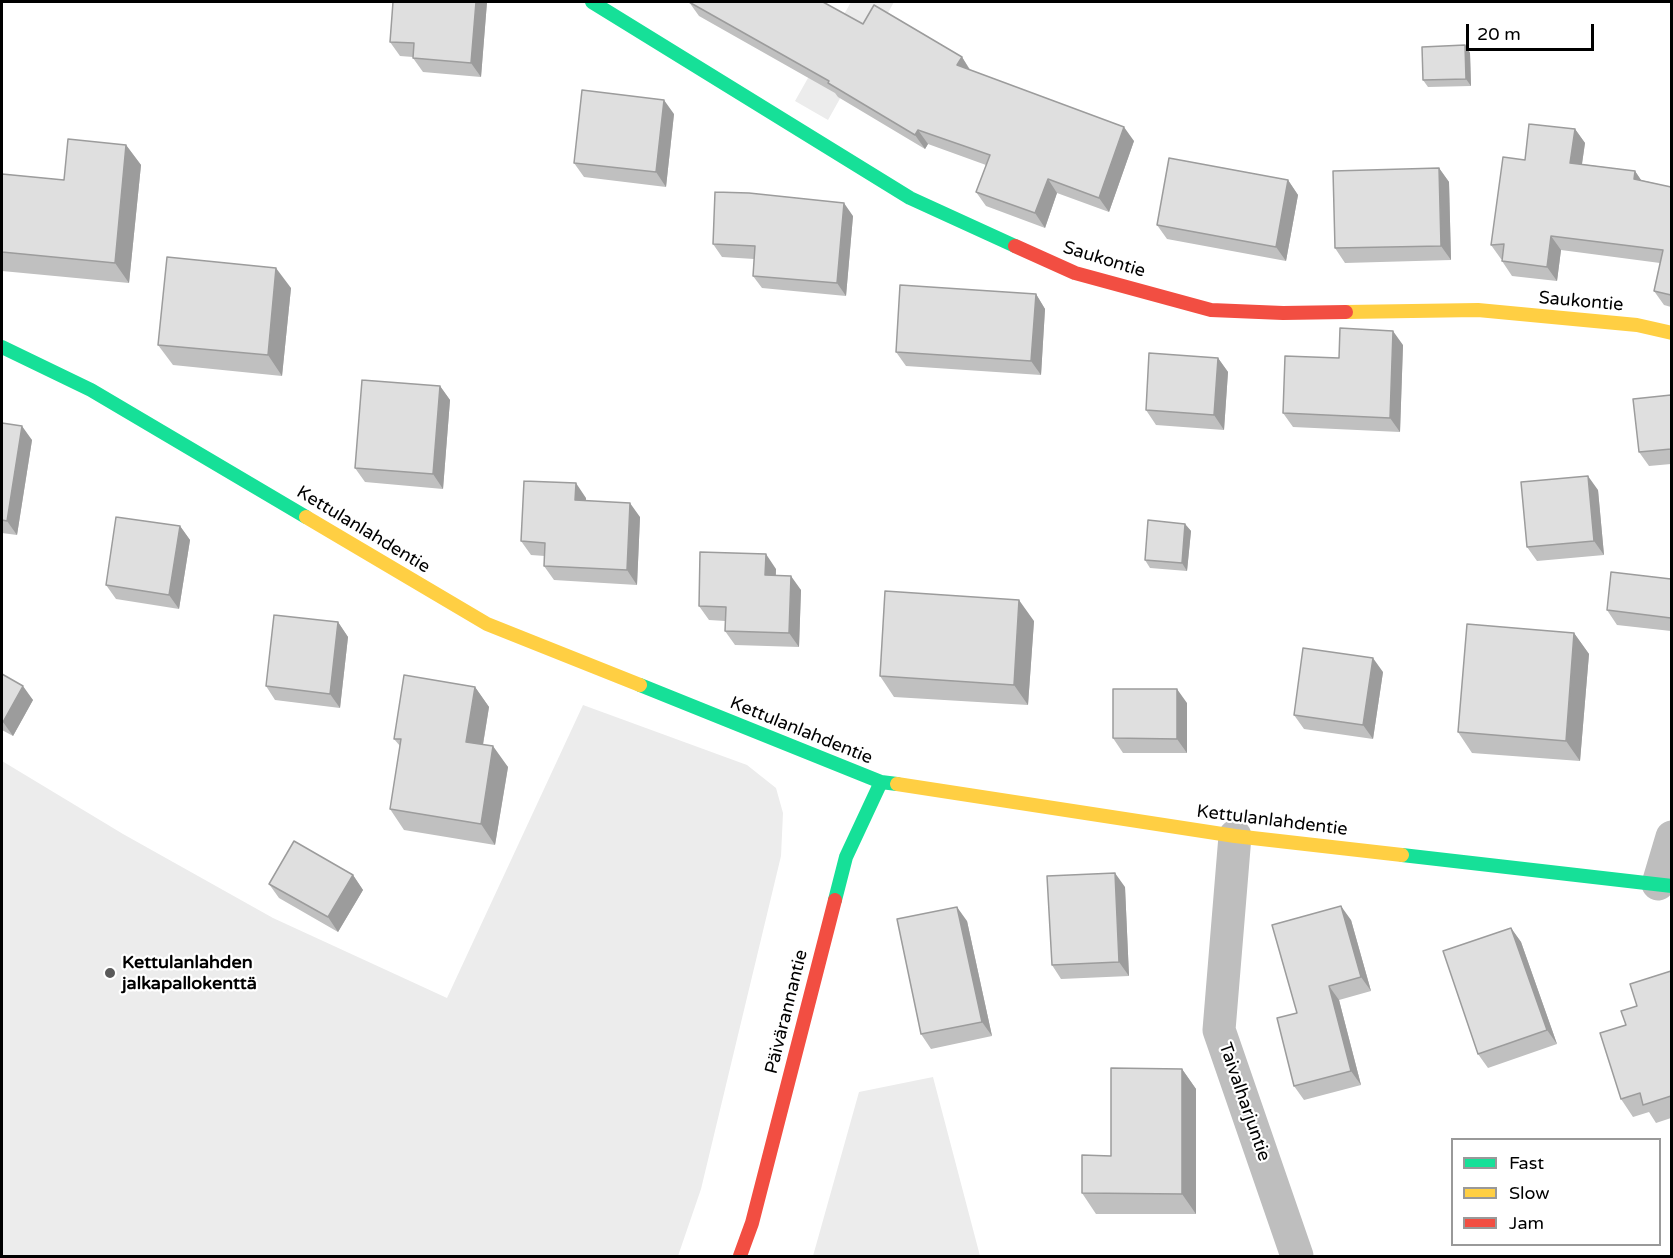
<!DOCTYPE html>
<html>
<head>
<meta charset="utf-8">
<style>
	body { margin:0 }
	#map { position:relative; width:1673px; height:1258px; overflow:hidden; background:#fff; font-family:"Varela Round",sans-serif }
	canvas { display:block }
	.frame { position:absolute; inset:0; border:3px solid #000; pointer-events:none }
	.legend { position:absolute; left:1451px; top:1138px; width:210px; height:108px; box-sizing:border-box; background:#fff; border:2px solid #999; margin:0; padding:8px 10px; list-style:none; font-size:18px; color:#000 }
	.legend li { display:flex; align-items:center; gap:12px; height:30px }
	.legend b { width:30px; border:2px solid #999 }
	.scale { position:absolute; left:1466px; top:24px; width:128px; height:27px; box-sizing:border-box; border:3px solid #000; border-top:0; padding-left:8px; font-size:18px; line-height:21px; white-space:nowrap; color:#000; -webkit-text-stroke:4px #fff; paint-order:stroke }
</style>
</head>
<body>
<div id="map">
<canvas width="1673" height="1258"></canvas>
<div class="frame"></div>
<ul class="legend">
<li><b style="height:8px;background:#16e098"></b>Fast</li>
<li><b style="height:8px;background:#ffcf43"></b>Slow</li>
<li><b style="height:8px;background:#f24e42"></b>Jam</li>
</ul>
<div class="scale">20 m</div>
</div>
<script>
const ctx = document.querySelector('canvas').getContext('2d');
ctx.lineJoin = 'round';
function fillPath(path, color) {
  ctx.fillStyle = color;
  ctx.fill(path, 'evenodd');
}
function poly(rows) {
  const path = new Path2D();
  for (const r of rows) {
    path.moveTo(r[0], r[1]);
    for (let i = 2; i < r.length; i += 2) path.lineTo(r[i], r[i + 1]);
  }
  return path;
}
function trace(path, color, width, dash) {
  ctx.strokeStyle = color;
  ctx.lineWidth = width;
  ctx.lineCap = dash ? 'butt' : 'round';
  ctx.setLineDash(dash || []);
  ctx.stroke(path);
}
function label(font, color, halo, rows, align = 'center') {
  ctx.font = font + ' "Varela Round",sans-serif';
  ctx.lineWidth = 4.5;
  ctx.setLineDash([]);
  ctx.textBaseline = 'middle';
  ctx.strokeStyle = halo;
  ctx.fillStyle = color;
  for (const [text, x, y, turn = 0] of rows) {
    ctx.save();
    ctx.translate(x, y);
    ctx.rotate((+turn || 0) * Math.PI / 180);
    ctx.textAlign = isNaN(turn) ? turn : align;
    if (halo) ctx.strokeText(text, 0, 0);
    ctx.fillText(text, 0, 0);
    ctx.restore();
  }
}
const green = poly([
	[851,2,894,2,828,120,795,101],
	[583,705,747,765,776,788,783,813,781,856,701,1189,678,1256,2,1256,2,761,123,834,273,918,447,998],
	[933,1077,980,1256,813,1256,859,1092]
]);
const street = poly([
	[1235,836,1219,1030,1297,1256],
	[1658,884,1672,837]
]);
const fast = poly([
	[592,2,910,198,1015,246],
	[2,347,91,390,306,517],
	[640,685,881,782,897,784],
	[1402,855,1672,886],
	[835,900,846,857,881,782]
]);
const slow = poly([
	[1346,312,1478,310,1637,325,1672,333],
	[306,517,487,624,640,685],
	[897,784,1235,836,1402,855]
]);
const jam = poly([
	[1015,246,1075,273,1211,310,1283,313,1346,312],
	[740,1256,752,1223,835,900]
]);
const wall = poly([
	[393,2,487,2,481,77,423,72,413,58,413,57,400,56,390,42],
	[689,2,863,24,962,57,971,71,1134,141,1109,212,1057,193,1045,228,986,206,976,192,986,165,928,144,925,149,838,97,835,93,699,16],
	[1465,45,1470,53,1471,86,1428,87,1423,80],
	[674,114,666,187,584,177,574,163],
	[1575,129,1585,143,1582,164,1635,171,1641,180,1671,187,1671,307,1664,305,1654,291,1660,263,1561,250,1557,281,1512,276,1502,261,1502,259,1501,259,1491,245,1525,160],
	[126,145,141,165,129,283,2,271,2,174,64,180],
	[1439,168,1449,182,1451,260,1345,263,1335,248],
	[1288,180,1298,195,1286,261,1167,239,1157,225],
	[853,216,846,296,762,288,753,276,754,259,722,257,713,244],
	[291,288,282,376,173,365,158,345],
	[1036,294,1045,309,1041,375,906,366,896,352],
	[1403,345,1400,432,1293,427,1283,413,1339,358],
	[1218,358,1228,372,1224,430,1156,425,1146,410],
	[440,386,450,400,443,489,365,482,355,468],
	[1671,395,1671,464,1649,466,1639,452],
	[2,423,32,440,17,535,2,533],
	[1598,490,1604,555,1537,561,1527,547],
	[586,498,586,501,640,517,637,585,554,580,544,566,545,556,531,555,521,541],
	[1185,524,1191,531,1187,571,1150,568,1145,560],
	[180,526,190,540,179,609,116,599,106,585],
	[776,569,776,575,801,590,799,647,735,645,725,631,725,621,709,620,699,606],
	[1671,579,1671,631,1617,625,1607,610],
	[1034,621,1028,705,894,697,880,676],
	[338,622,348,637,340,708,275,700,266,686],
	[1574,633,1589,654,1580,761,1472,753,1458,732],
	[1383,672,1373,739,1304,729,1294,715],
	[2,674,33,700,13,736,2,730],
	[475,687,489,707,483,745,508,767,495,845,404,830,390,809,400,746,394,739],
	[1187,703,1187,753,1123,753,1113,738],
	[353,875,363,890,338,932,279,898,269,884],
	[1125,887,1129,976,1061,979,1052,965],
	[1351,920,1371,991,1339,1000,1361,1085,1304,1100,1294,1086,1297,1013],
	[967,921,992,1036,931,1049,921,1034],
	[1511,928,1521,942,1557,1044,1488,1068,1478,1054],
	[1671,971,1671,1118,1656,1123,1649,1112,1633,1117,1621,1099,1637,1006],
	[1182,1069,1196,1089,1196,1214,1096,1214,1082,1193,1111,1156]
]);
const shadedWall = poly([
	[476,2,487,2,481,77,471,63],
	[1465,45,1470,53,1471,86,1466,79],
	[962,57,971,72,957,65],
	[664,100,674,114,666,187,656,172],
	[1124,127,1134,141,1109,212,1099,198],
	[1575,129,1585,143,1580,177,1570,163],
	[918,130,928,144,925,149,915,135],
	[126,145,141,165,129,283,115,263],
	[1439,168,1449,182,1451,260,1441,246],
	[1635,171,1645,186,1634,179],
	[1048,179,1057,193,1045,228,1035,213],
	[1288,180,1298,195,1286,261,1276,247],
	[844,203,853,216,846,296,837,283],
	[1551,236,1561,250,1557,281,1547,267],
	[276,268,291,288,282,376,268,355],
	[1036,294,1045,309,1041,375,1031,361],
	[1393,331,1403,345,1400,432,1390,418],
	[1218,358,1228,372,1224,430,1214,415],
	[440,386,450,400,443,489,433,474],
	[22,426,32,440,17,535,7,521],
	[1588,476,1598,490,1604,555,1594,541],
	[576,483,586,498,585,514,575,500],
	[630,503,640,517,637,585,627,570],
	[1185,524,1191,531,1187,571,1182,563],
	[180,526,190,540,179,609,169,595],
	[766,554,776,569,775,590,765,575],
	[791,576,801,590,799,647,789,633],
	[1019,600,1034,621,1028,705,1014,685],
	[338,622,348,637,340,708,330,694],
	[1574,633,1589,654,1580,761,1566,741],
	[1373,658,1383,672,1373,739,1363,725],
	[23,686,33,700,13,736,3,722],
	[475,687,489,707,480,762,466,742],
	[1177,689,1187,703,1187,753,1177,739],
	[493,746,508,767,495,845,481,824],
	[1115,873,1125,887,1129,976,1119,962],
	[353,875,363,890,338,932,328,917],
	[1341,906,1351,920,1371,991,1361,977],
	[957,907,967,921,992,1036,982,1022],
	[1511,928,1521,942,1557,1044,1547,1030],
	[1329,986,1339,1000,1361,1085,1351,1071],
	[1182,1069,1196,1089,1196,1214,1182,1194]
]);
const building = poly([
	[393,2,476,2,471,63,413,58,414,43,390,42,393,2],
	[689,2,823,2,863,24,874,5,962,57,957,65,1124,127,1099,198,1048,179,1035,213,976,192,990,155,918,130,915,135,828,83,829,81,689,2],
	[1465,45,1466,79,1423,80,1422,47,1465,45],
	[582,90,664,100,656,172,574,163,582,90],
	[1529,124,1575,129,1570,163,1635,171,1634,179,1671,187,1671,295,1654,291,1663,250,1551,236,1547,267,1502,261,1504,244,1491,245,1503,157,1525,160,1529,124],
	[68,139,126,145,115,263,2,252,2,174,64,180,68,139],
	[1169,158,1288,180,1276,247,1157,225,1169,158],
	[1439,168,1441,246,1335,248,1333,171,1439,168],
	[715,192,749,193,844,203,837,283,753,276,755,246,713,244,715,192],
	[167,257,276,268,268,355,158,345,167,257],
	[900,285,1036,294,1031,361,896,352,900,285],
	[1340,328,1393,331,1390,418,1283,413,1285,356,1339,358,1340,328],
	[1149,353,1218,358,1214,415,1146,410,1149,353],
	[362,380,440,386,433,474,355,468,362,380],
	[1671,395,1671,449,1639,452,1633,399,1671,395],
	[2,423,22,426,7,521,2,520,2,423],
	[1588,476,1594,541,1527,547,1521,482,1588,476],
	[524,481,576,483,575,500,630,503,627,570,544,566,545,543,521,541,524,481],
	[116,517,180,526,169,595,106,585,116,517],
	[1148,520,1185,524,1182,563,1145,560,1148,520],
	[700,552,766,554,765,575,791,576,789,633,725,631,726,607,699,606,700,552],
	[1611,572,1671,579,1671,618,1607,610,1611,572],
	[885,591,1019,600,1014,685,880,676,885,591],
	[274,615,338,622,330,694,266,686,274,615],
	[1467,624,1574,633,1566,741,1458,732,1467,624],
	[1303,648,1373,658,1363,725,1294,715,1303,648],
	[2,674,23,686,3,722,2,721,2,674],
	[404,675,475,687,466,742,493,746,481,824,390,809,401,739,394,739,404,675],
	[1113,689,1177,689,1177,739,1113,738,1113,689],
	[294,841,353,875,328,917,269,884,294,841],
	[1115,873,1119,962,1052,965,1047,876,1115,873],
	[1341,906,1361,977,1329,986,1351,1071,1294,1086,1277,1018,1297,1013,1272,925,1341,906],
	[957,907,982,1022,921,1034,897,919,957,907],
	[1511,928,1547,1030,1478,1054,1443,951,1511,928],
	[1671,971,1671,1096,1643,1105,1640,1093,1621,1099,1600,1033,1626,1025,1621,1011,1637,1006,1630,984,1671,971],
	[1111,1068,1182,1069,1182,1194,1082,1193,1082,1155,1111,1156,1111,1068]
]);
const markers = [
	[110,973,6,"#595959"]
];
const streetNames = [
	["Saukontie",1104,260,17],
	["Saukontie",1581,302,5],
	["Kettulanlahdentie",363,530,31],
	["Kettulanlahdentie",801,731,22],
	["Kettulanlahdentie",1272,821,7],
	["Päivärannantie",787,1012,-76],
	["Taivalharjuntie",1244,1102,71]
];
const poiNames = [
	["Kettulanlahden",122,963],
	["jalkapallokenttä",122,984]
];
fillPath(green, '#ececec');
trace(street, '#bebebe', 33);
trace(fast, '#16e098', 14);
trace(slow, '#ffcf43', 14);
trace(jam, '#f24e42', 14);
fillPath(wall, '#c0c0c0');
fillPath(shadedWall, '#9c9c9c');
fillPath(building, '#dfdfdf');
trace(building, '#9c9c9c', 1.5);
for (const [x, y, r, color] of markers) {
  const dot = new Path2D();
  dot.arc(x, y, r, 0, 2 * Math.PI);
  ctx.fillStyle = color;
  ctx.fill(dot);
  trace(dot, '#fff', 2);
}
label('18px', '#000', '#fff', streetNames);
label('bold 18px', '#000', '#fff', poiNames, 'left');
</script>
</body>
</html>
